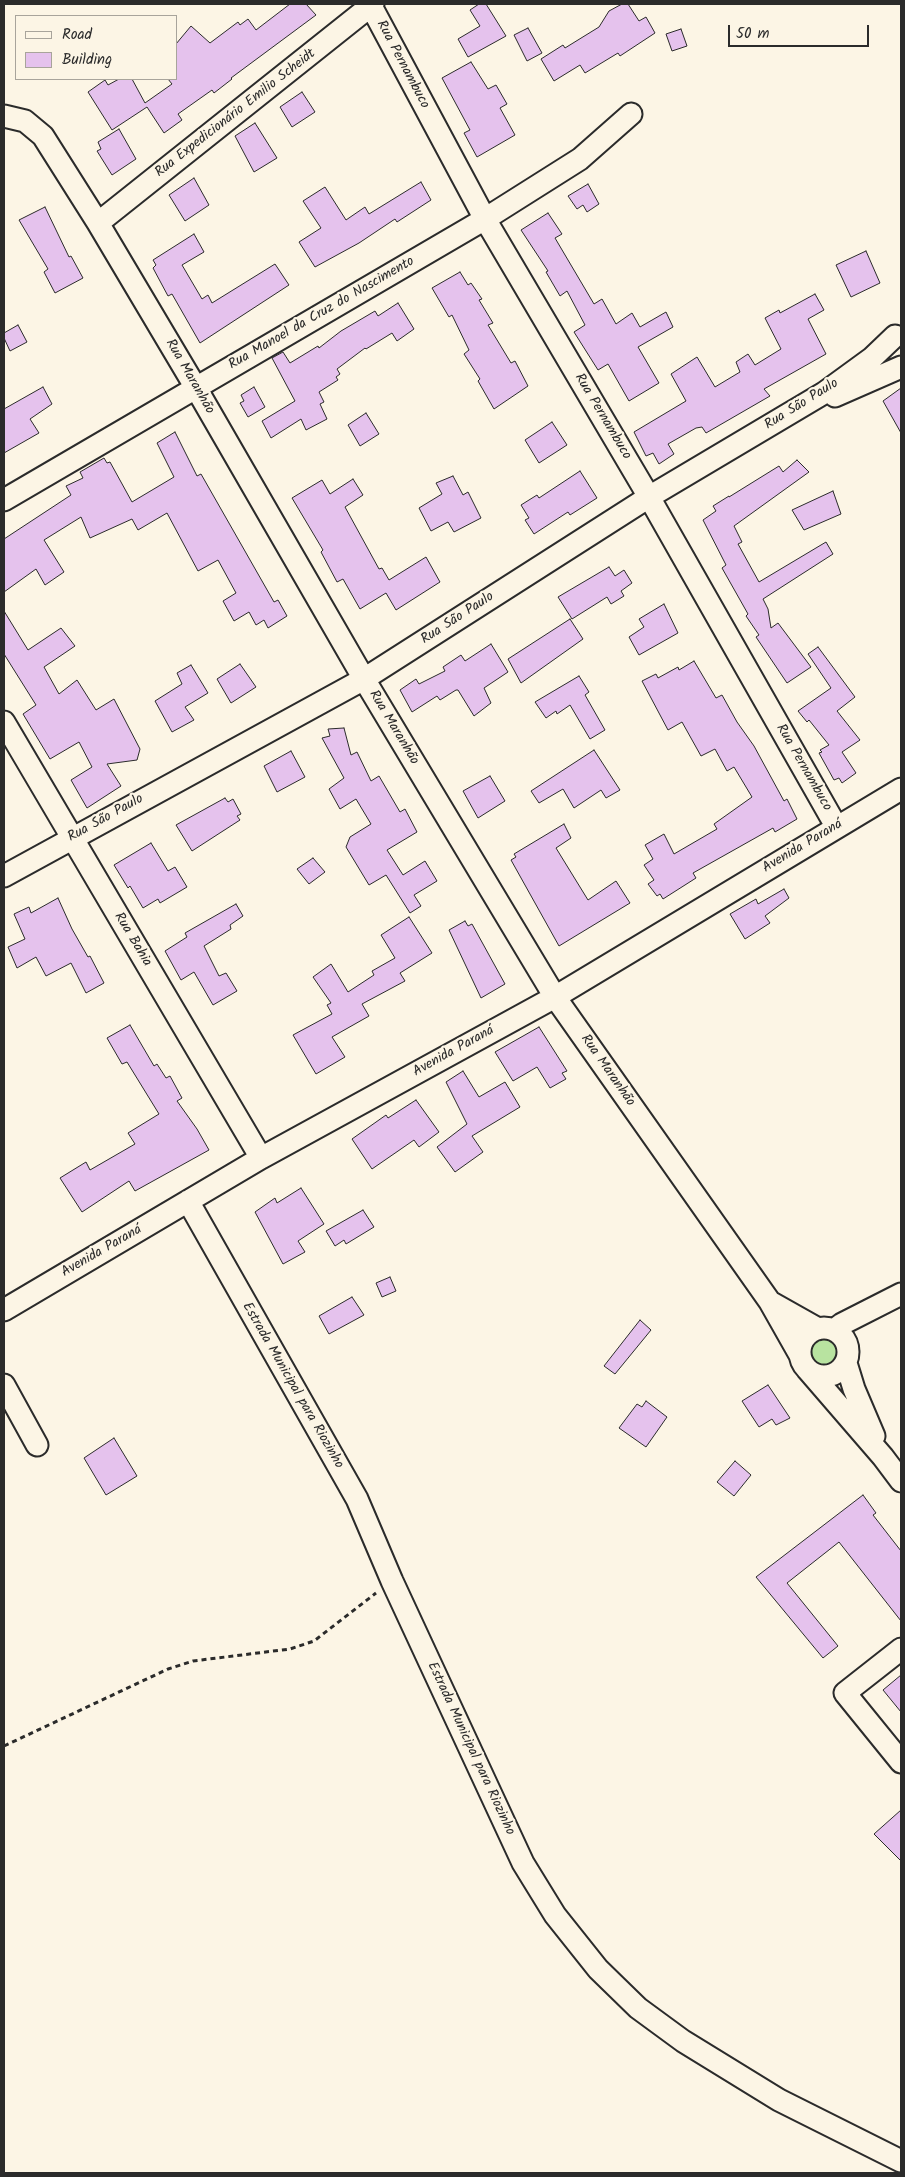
<!DOCTYPE html>
<html>
<head>
<meta charset="utf-8">
<style>
	body { margin:0 }
	#map { position:relative; width:905px; height:2177px; overflow:hidden; background:#fcf5e5; font-family:Kalam,sans-serif }
	canvas { display:block }
	.frame { position:absolute; inset:0; border:5px solid #2b2b2b; pointer-events:none }
	.legend { position:absolute; left:15px; top:15px; width:162px; height:65px; box-sizing:border-box; background:#fcf5e5; border:1px solid #a8a49b; margin:0; padding:6px 9px; list-style:none; font-size:15px; color:#2b2b2b }
	.legend li { display:flex; align-items:center; gap:10px; height:25px }
	.legend b { width:25px; border:1px solid #a8a49b }
	.scale { position:absolute; left:728px; top:25px; width:141px; height:22px; box-sizing:border-box; border:2px solid #2b2b2b; border-top:0; padding-left:6px; font-size:15px; line-height:18px; white-space:nowrap; color:#2b2b2b; -webkit-text-stroke:4px #fcf5e5; paint-order:stroke }
</style>
</head>
<body>
<div id="map">
<canvas width="905" height="2177"></canvas>
<div class="frame"></div>
<ul class="legend">
<li><b style="height:6px;background:#fcf5e5"></b>Road</li>
<li><b style="height:14px;background:#e5c2ed"></b>Building</li>
</ul>
<div class="scale">50 m</div>
</div>
<script>
const ctx = document.querySelector('canvas').getContext('2d');
ctx.lineJoin = 'round';
function fillPath(path, color) {
  ctx.fillStyle = color;
  ctx.fill(path, 'evenodd');
}
function poly(rows) {
  const path = new Path2D();
  for (const r of rows) {
    if (r.length === 3) {
      path.moveTo(r[0] + r[2], r[1]);
      path.arc(r[0], r[1], r[2], 0, 2 * Math.PI);
      continue;
    }
    path.moveTo(r[0], r[1]);
    for (let i = 2; i < r.length; i += 2) path.lineTo(r[i], r[i + 1]);
  }
  return path;
}
function trace(path, color, width, dash) {
  ctx.strokeStyle = color;
  ctx.lineWidth = width;
  ctx.lineCap = dash ? 'butt' : 'round';
  ctx.setLineDash(dash || []);
  ctx.stroke(path);
}
function label(font, color, halo, rows, align = 'center') {
  ctx.font = font + ' Kalam,sans-serif';
  ctx.lineWidth = 4.5;
  ctx.setLineDash([]);
  ctx.textBaseline = 'middle';
  ctx.strokeStyle = halo;
  ctx.fillStyle = color;
  for (const [text, x, y, turn = 0] of rows) {
    ctx.save();
    ctx.translate(x, y);
    ctx.rotate((+turn || 0) * Math.PI / 180);
    ctx.textAlign = isNaN(turn) ? turn : align;
    if (halo) ctx.strokeText(text, 0, 0);
    ctx.fillText(text, 0, 0);
    ctx.restore();
  }
}
const green = poly([
	[825,1353,16]
]);
const building = poly([
	[290,4,306,4,316,15,231,78,232,79,214,93,212,90,178,114,182,120,164,133,147,107,112,130,88,92,105,80,108,85,119,79,132,79,145,103,172,84,168,79,176,79,176,44,191,26,210,43,238,22,240,25,248,19,256,30,290,4],
	[479,4,486,4,506,36,468,57,458,39,480,26,470,10,479,4],
	[622,4,628,4,639,21,646,17,655,33,620,56,618,53,585,73,580,65,554,81,541,59,563,45,565,48,599,27,609,11,622,4],
	[528,28,542,53,527,61,514,35,528,28],
	[681,29,687,46,672,51,666,34,681,29],
	[471,62,488,89,496,85,507,104,500,108,515,135,477,157,464,133,470,130,442,78,471,62],
	[302,92,315,112,292,127,280,107,302,92],
	[255,123,277,158,254,172,235,136,255,123],
	[119,129,136,159,112,175,97,151,101,149,98,142,119,129],
	[194,178,209,205,185,221,169,195,194,178],
	[421,182,431,200,397,222,395,219,359,243,315,267,299,242,321,228,303,201,325,187,346,220,365,207,369,214,421,182],
	[588,184,599,204,587,212,583,205,577,209,568,196,588,184],
	[45,207,69,257,71,256,83,278,55,293,44,272,48,269,19,220,45,207],
	[548,213,562,234,555,238,594,304,602,299,616,324,632,313,640,327,666,312,673,327,638,347,659,383,629,401,608,364,598,370,574,332,585,325,567,291,560,296,546,272,548,271,521,230,548,213],
	[194,234,204,252,182,265,202,299,208,295,212,303,275,264,289,285,200,343,172,294,168,296,153,268,156,265,153,260,194,234],
	[866,251,880,283,851,297,836,265,866,251],
	[460,272,468,285,471,283,482,299,479,300,493,323,488,325,511,363,515,361,528,386,494,409,478,381,480,379,464,354,469,350,452,315,449,317,432,288,460,272],
	[815,294,824,310,808,319,826,354,764,389,770,396,706,433,702,427,696,428,668,444,674,454,659,464,653,453,646,456,634,432,686,401,671,374,697,357,715,387,740,372,736,362,748,354,755,365,781,349,765,318,779,310,780,313,815,294],
	[398,303,414,329,397,341,392,333,366,349,365,348,337,369,340,374,336,377,338,380,319,392,324,402,320,404,327,419,306,430,301,419,271,438,262,421,295,401,272,358,283,352,290,363,318,346,319,348,341,331,375,311,378,316,398,303],
	[18,325,27,342,10,351,4,338,4,333,18,325],
	[43,387,52,404,30,419,39,433,4,453,4,409,43,387],
	[254,387,265,407,248,417,240,403,244,401,241,395,254,387],
	[901,388,901,433,883,401,901,388],
	[366,413,379,434,360,446,348,425,366,413],
	[552,422,567,445,539,463,525,440,552,422],
	[175,432,197,476,201,474,274,602,278,600,287,616,268,628,264,620,256,625,249,612,234,621,223,601,236,593,218,560,198,571,167,513,138,530,132,519,90,538,81,517,44,540,64,572,45,585,36,569,4,592,4,539,71,495,66,486,83,478,80,472,104,458,107,463,110,462,132,502,174,477,157,443,175,432],
	[797,460,809,472,734,526,742,542,738,544,759,582,826,542,833,554,763,599,768,609,771,628,778,623,811,667,787,683,756,637,759,635,746,616,748,614,722,568,726,565,703,520,716,511,713,506,729,496,729,497,779,466,783,472,797,460],
	[580,471,597,498,570,515,568,512,534,534,525,520,529,518,521,505,537,495,539,498,580,471],
	[453,476,463,495,468,492,481,518,454,532,448,522,431,531,419,508,442,494,436,483,453,476],
	[353,479,363,495,345,507,379,569,382,568,389,580,426,557,440,582,396,610,386,593,360,609,343,579,337,582,321,552,323,550,292,498,322,480,330,494,353,479],
	[833,491,841,514,804,530,792,510,833,491],
	[609,567,615,576,624,570,632,583,621,591,624,596,611,604,607,597,572,619,558,597,609,567],
	[664,604,678,633,639,655,629,637,644,627,639,619,664,604],
	[4,611,28,650,61,628,75,646,44,667,59,694,77,680,96,710,114,699,140,749,137,760,107,764,121,786,87,808,71,780,92,767,79,742,50,759,23,714,36,705,4,654,4,611],
	[570,619,583,639,521,683,508,659,570,619],
	[491,644,508,672,484,688,491,703,474,716,458,690,456,690,440,700,437,696,412,712,400,690,416,679,419,684,445,671,443,667,461,655,465,661,491,644],
	[818,647,855,697,837,711,860,740,842,752,856,773,842,783,839,778,834,780,819,753,822,752,820,750,829,745,809,720,807,722,798,711,831,688,808,654,818,647],
	[694,661,716,698,722,695,737,722,754,746,784,801,787,799,797,819,775,832,773,828,693,873,696,878,663,899,660,894,657,896,648,884,654,880,644,865,653,859,645,845,664,834,674,854,717,829,714,824,752,797,734,767,727,771,715,749,701,756,682,722,668,730,642,681,656,674,658,678,678,667,679,670,694,661],
	[240,664,256,687,231,703,217,679,240,664],
	[191,665,208,693,185,707,194,720,172,732,155,701,182,684,177,673,191,665],
	[579,676,589,692,585,695,605,730,590,739,570,705,557,714,556,711,546,718,535,702,579,676],
	[344,728,351,755,357,752,371,781,379,776,400,812,405,809,417,832,387,850,403,875,425,861,437,881,414,895,421,906,410,913,386,875,369,885,346,847,350,837,371,824,356,799,340,809,329,789,344,778,322,738,330,736,328,729,344,728],
	[594,750,620,790,606,798,601,790,574,808,563,789,539,803,531,791,594,750],
	[291,751,305,777,277,792,264,766,291,751],
	[490,776,505,801,478,818,463,791,490,776],
	[225,798,228,802,233,799,241,814,237,816,240,820,192,851,176,825,225,798],
	[564,824,571,838,556,848,588,900,616,881,630,903,559,946,511,860,516,857,514,854,564,824],
	[151,843,168,871,175,867,187,887,160,903,158,899,143,908,130,886,128,888,114,865,151,843],
	[313,858,325,872,309,884,297,869,313,858],
	[784,889,789,898,765,916,770,923,745,939,730,914,756,899,758,904,784,889],
	[58,898,72,929,88,957,90,956,104,983,86,993,71,963,46,976,36,957,17,968,8,947,25,939,14,914,29,907,31,913,58,898],
	[236,904,243,916,230,925,231,929,204,946,219,976,226,973,237,991,213,1005,194,972,181,980,165,951,187,937,185,933,236,904],
	[409,917,432,953,400,973,405,981,362,1004,369,1016,332,1037,345,1057,316,1074,293,1035,332,1014,327,1005,331,1003,313,977,331,964,348,992,374,975,372,971,395,958,381,935,409,917],
	[465,921,468,926,472,924,505,984,481,998,449,930,465,921],
	[130,1025,154,1066,157,1064,166,1078,170,1076,182,1098,177,1101,197,1129,209,1150,135,1191,129,1181,82,1212,60,1178,86,1162,90,1170,135,1144,128,1133,159,1114,127,1062,122,1064,107,1038,130,1025],
	[539,1027,567,1071,562,1073,566,1079,550,1088,537,1067,513,1081,495,1052,539,1027],
	[463,1071,479,1097,505,1082,520,1107,472,1136,483,1152,455,1172,437,1147,467,1124,446,1082,463,1071],
	[416,1100,439,1132,419,1147,414,1140,372,1169,352,1139,386,1115,388,1118,416,1100],
	[301,1188,324,1224,298,1241,305,1252,283,1264,255,1212,275,1198,277,1203,301,1188],
	[363,1210,374,1227,346,1244,344,1240,335,1246,326,1231,363,1210],
	[390,1277,396,1291,382,1297,376,1283,390,1277],
	[352,1297,364,1315,329,1334,319,1316,352,1297],
	[640,1320,651,1330,615,1374,604,1366,640,1320],
	[768,1385,790,1418,776,1425,772,1419,759,1427,742,1401,768,1385],
	[646,1401,667,1417,646,1447,619,1428,637,1404,642,1407,646,1401],
	[114,1438,137,1476,106,1495,84,1458,114,1438],
	[735,1461,751,1475,734,1496,717,1482,735,1461],
	[863,1495,876,1513,873,1515,901,1551,901,1621,839,1542,787,1583,838,1646,823,1658,756,1577,863,1495],
	[901,1675,901,1712,883,1690,901,1675],
	[901,1810,901,1861,874,1834,901,1810]
]);
const path = poly([
	[4,1746,168,1669,193,1661,290,1649,314,1641,376,1593]
]);
const minor = poly([
	[371,6,485,219,649,497,836,826],
	[4,116,25,121,43,136,98,223,196,388,364,679,555,997,770,1302,800,1355],
	[98,223,373,4],
	[835,396,901,367],
	[4,500,485,219,580,159,631,114],
	[4,722,261,1158],
	[4,876,364,679,649,497,824,393,872,358,895,336],
	[188,1201,357,1499,392,1581,523,1863,555,1915,598,1969,638,2008,683,2041,779,2100,901,2161],
	[770,1302,818,1329],
	[4,1310,261,1158,555,997,901,789],
	[824,1352,24],
	[834,1330,842,1324,901,1294],
	[846,1363,854,1389,874,1436],
	[807,1369,883,1457,901,1481],
	[4,1385,37,1445],
	[901,1649,845,1693,901,1762]
]);
const streetNames = [
	["Rua Pernambuco",402,65,62],
	["Rua Expedicionário Emilio Scheidt",236,114,-38],
	["Rua Manoel da Cruz do Nascimento",322,314,-30],
	["Rua Maranhão",189,377,60],
	["Rua São Paulo",802,405,-32],
	["Rua Pernambuco",602,417,59],
	["Rua São Paulo",458,619,-33],
	["Rua Maranhão",393,728,59],
	["Rua Pernambuco",803,768,60],
	["Rua São Paulo",106,819,-29],
	["Avenida Paraná",803,847,-31],
	["Rua Bahia",132,940,59],
	["Avenida Paraná",454,1052,-29],
	["Rua Maranhão",607,1071,55],
	["Avenida Paraná",102,1252,-30],
	["Estrada Municipal para Riozinho",292,1386,60],
	["Estrada Municipal para Riozinho",470,1749,65]
];
fillPath(green, '#b8e3a0');
fillPath(building, '#e5c2ed');
trace(building, '#2b2b2b', 1);
trace(minor, '#2b2b2b', 25);
trace(path, '#2b2b2b', 3, [5, 4]);
trace(minor, '#fcf5e5', 21);
label('14px', '#2b2b2b', '#fcf5e5', streetNames);
</script>
</body>
</html>
